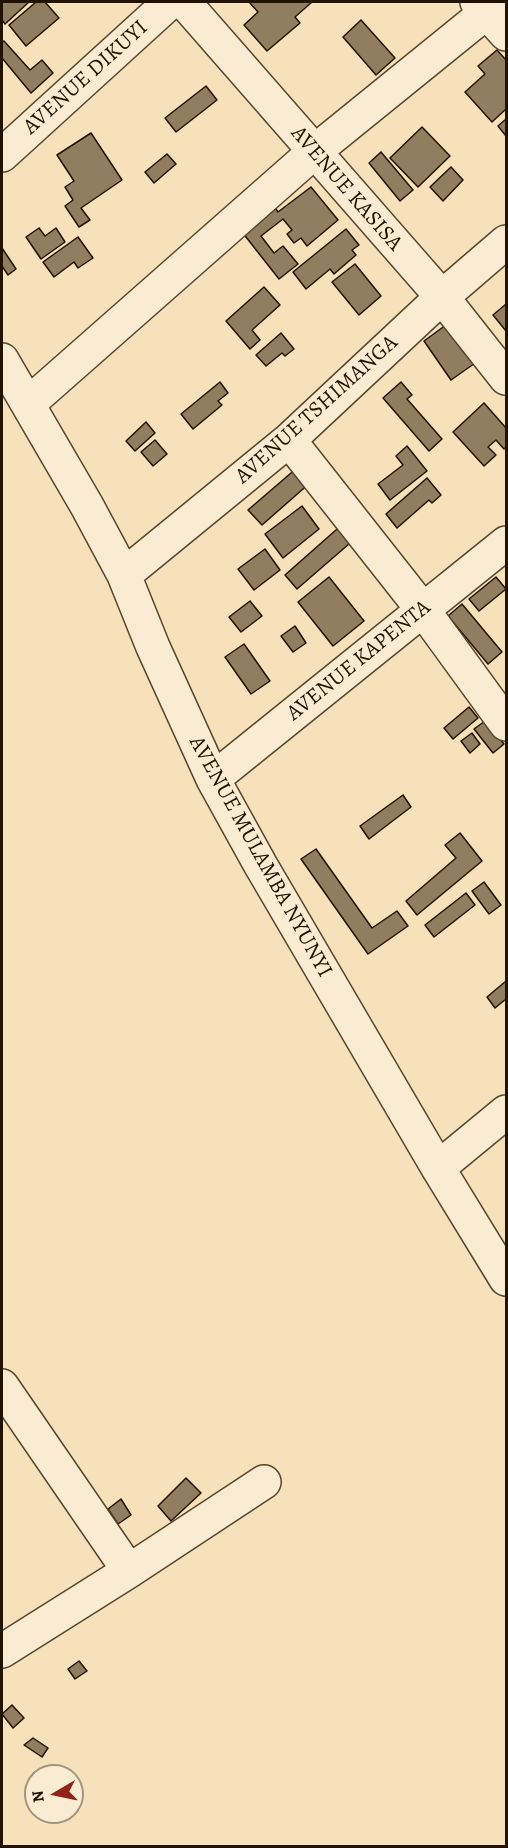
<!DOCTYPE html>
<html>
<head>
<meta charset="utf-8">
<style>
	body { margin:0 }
	#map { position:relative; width:508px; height:1848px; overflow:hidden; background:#f7e1ba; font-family:Alegreya,serif }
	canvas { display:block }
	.frame { position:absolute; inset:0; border:3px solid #221200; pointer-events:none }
	.north { position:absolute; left:24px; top:1764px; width:60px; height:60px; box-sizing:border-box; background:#faecd2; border:2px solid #a4957e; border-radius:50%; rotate:261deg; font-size:16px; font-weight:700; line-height:24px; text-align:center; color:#221200 }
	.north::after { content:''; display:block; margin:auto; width:21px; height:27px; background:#8f2418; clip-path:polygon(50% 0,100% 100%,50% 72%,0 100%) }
</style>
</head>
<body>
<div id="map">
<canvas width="508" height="1848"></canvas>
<div class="frame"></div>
<div class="north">N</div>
</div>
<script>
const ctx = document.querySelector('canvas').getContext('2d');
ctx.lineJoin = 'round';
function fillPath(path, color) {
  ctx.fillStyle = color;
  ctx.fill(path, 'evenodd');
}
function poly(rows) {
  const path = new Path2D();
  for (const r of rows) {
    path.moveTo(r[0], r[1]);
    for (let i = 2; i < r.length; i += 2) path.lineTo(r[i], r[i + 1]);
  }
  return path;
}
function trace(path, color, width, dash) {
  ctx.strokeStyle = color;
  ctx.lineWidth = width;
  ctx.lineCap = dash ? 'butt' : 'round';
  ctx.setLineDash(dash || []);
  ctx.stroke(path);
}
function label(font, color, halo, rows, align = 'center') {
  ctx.font = font + ' Alegreya,serif';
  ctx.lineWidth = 4.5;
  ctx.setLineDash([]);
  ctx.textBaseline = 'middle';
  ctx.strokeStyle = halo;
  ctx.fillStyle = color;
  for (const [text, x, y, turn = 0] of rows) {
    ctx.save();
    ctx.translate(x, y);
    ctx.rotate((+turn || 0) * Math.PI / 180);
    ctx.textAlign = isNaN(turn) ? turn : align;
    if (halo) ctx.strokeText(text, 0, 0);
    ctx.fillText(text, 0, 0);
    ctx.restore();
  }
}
const building = poly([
	[2,2,29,2,5,24,2,20,2,2],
	[36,2,45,2,59,18,26,46,9,25,36,2],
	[249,2,312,2,295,17,300,23,267,51,244,25,258,12,249,2],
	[361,20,395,58,376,75,343,37,361,20],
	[4,41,30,70,42,60,53,73,31,93,2,58,2,42,4,41],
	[497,50,506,60,506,109,492,122,465,92,485,74,478,66,497,50],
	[206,86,217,100,176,132,165,118,206,86],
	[506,119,506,136,498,126,506,119],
	[422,127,450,156,418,187,390,158,422,127],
	[91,133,122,180,81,208,90,220,79,227,65,206,73,200,65,187,74,181,57,155,91,133],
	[381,152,413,190,400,201,369,163,381,152],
	[167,154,176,164,154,183,145,172,167,154],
	[451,167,463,180,443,201,430,187,451,167],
	[311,187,338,220,307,246,301,238,294,243,287,234,292,230,283,219,261,236,274,253,283,246,298,264,279,279,242,232,274,206,278,212,311,187],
	[39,228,45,236,56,228,65,242,41,259,26,237,39,228],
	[346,229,359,245,352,250,356,255,334,274,330,269,306,289,293,272,346,229],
	[78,237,93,258,78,268,74,262,54,277,43,262,78,237],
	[2,248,16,269,8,275,2,266,2,248],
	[355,264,381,296,359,315,332,282,355,264],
	[264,287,280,305,252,330,260,340,250,349,226,321,264,287],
	[506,304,506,331,493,315,506,304],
	[450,322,478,361,451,380,424,341,450,322],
	[281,333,294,349,285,356,282,353,266,366,256,355,281,333],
	[220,382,228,393,218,401,222,405,193,429,181,414,220,382],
	[401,382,412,395,407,399,442,439,429,451,383,398,401,382],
	[484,403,506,428,506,447,504,449,496,440,488,447,496,455,484,466,453,432,484,403],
	[146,422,155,433,135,451,126,441,146,422],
	[155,440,167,454,153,466,141,452,155,440],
	[407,446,427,471,390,500,378,484,403,465,396,456,407,446],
	[298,467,311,482,262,525,248,510,298,467],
	[427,478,441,495,432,503,429,500,397,528,386,514,427,478],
	[302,506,319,529,283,558,265,534,302,506],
	[345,522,357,537,297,589,285,575,345,522],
	[265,549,280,570,254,590,238,569,265,549],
	[329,577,364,621,333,646,298,602,329,577],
	[496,577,506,589,479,611,469,599,496,577],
	[250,601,262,616,241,632,229,617,250,601],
	[462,604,502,652,488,664,448,616,462,604],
	[295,626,306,643,293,652,281,636,295,626],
	[244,644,270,681,251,694,225,657,244,644],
	[469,707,478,718,453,739,444,728,469,707],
	[485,721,504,744,493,753,474,729,485,721],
	[472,733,480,744,470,753,461,741,472,733],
	[403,795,411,807,369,839,360,826,403,795],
	[460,833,482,861,417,915,406,901,456,858,445,845,460,833],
	[316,849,372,928,397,911,408,926,368,954,301,859,316,849],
	[484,882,501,905,489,914,472,891,484,882],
	[466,893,475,905,434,937,425,925,466,893],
	[506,981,506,999,495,1008,487,997,506,981],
	[186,1478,201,1493,171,1521,158,1506,186,1478],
	[121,1499,131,1515,118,1524,108,1509,121,1499],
	[79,1661,87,1671,75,1679,68,1669,79,1661],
	[12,1705,24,1718,13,1728,2,1714,12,1705],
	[33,1738,48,1748,42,1757,24,1745,33,1738]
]);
const minor = poly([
	[184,2,442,297,506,378],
	[477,2,506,34],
	[2,155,170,2],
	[2,360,87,506,124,575,153,647,213,779,260,864,438,1168,506,1279],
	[28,404,314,152,499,2],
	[289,440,423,610,506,724],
	[124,575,289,440,442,297,506,242],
	[213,779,506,543],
	[438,1168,506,1112],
	[2,1386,129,1571],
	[2,1651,129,1571,264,1482]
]);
const streetNames = [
	["AVENUE DIKUYI",86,78,-42],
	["AVENUE KASISA",346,189,49],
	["AVENUE TSHIMANGA",317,410,-42],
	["AVENUE KAPENTA",359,661,-39],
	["AVENUE MULAMBA NYUNYI",260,857,61]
];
fillPath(building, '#917e61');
trace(building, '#221200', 1.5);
trace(minor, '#57462e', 36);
trace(minor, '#faecd2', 33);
label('22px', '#221200', '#faecd2', streetNames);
</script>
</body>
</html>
